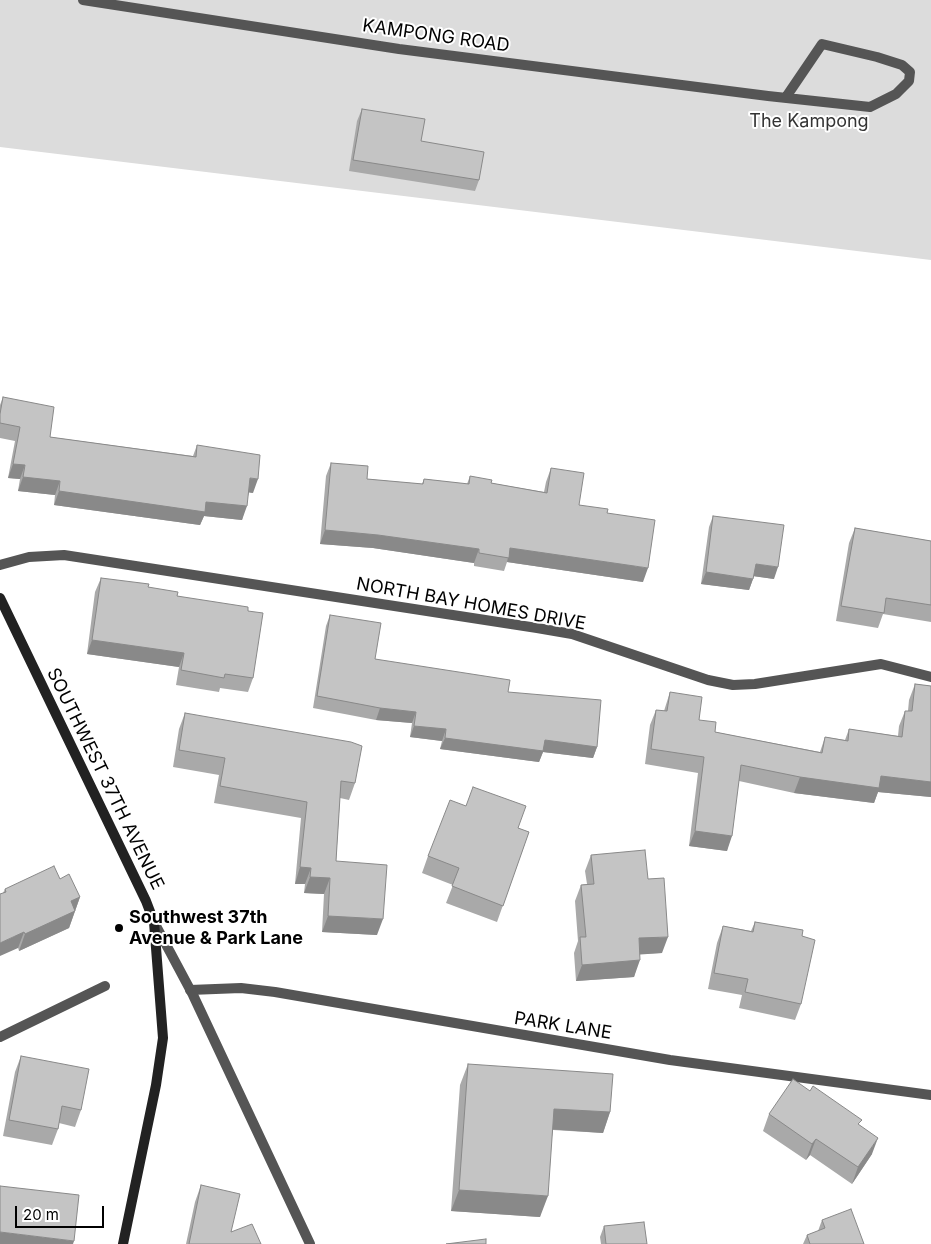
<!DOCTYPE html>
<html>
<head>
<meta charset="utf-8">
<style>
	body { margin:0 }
	#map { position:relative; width:931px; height:1244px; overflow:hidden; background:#fff; font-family:Inter,sans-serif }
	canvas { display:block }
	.scale { position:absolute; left:15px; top:1206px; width:89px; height:22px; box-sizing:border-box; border:2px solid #000; border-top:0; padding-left:6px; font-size:15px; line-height:18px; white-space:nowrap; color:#000; -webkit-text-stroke:4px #fff; paint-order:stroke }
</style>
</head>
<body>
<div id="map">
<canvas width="931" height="1244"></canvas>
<div class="scale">20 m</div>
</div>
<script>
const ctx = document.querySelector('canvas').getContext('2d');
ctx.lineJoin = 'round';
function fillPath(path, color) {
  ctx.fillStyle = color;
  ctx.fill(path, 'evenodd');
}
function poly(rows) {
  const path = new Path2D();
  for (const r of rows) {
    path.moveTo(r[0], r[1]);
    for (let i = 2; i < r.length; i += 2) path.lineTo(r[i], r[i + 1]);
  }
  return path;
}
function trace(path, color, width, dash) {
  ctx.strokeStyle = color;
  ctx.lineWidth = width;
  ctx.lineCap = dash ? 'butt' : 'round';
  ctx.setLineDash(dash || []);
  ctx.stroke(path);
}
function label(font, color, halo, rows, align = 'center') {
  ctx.font = font + ' Inter,sans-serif';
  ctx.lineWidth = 4;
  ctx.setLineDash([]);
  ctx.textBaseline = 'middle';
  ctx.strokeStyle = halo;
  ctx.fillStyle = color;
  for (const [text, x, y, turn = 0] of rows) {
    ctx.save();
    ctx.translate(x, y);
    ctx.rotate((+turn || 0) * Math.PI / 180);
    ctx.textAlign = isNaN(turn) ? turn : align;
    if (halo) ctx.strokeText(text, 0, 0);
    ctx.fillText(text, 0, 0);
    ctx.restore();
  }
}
const green = poly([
	[0,0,931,0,931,260,0,147]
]);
const minor = poly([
	[83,0,399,49,768,96,870,107,896,94,909,81,910,72,902,65,877,57,822,44,786,97],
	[0,565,29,557,64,555,537,628,572,634,708,680,733,685,755,684,881,664,931,677],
	[190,990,241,988,275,992,670,1060,931,1095],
	[0,1037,105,986]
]);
const tertiary = poly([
	[154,922,193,995,310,1244]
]);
const secondary = poly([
	[0,598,146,901,154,922,163,1038,156,1085,123,1244]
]);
const wall = poly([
	[362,109,421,141,479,180,475,191,349,171,357,121],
	[3,397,50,437,193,456,197,445,253,493,249,492,242,520,204,516,200,525,54,505,55,495,18,491,20,479,8,478,15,441,0,438,0,405],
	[331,463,367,479,422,484,424,479,467,484,470,476,491,483,544,492,546,482,551,468,579,505,607,513,643,582,507,562,504,571,474,566,474,563,373,548,320,544,326,476],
	[713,516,774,579,754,576,749,590,701,584,709,527],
	[855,528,931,541,931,622,883,614,878,628,836,621,849,543],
	[101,578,148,587,177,596,248,611,253,678,248,692,220,688,219,692,176,685,179,667,87,654,95,592],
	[330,615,375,659,508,692,597,747,593,758,543,752,539,762,440,749,442,741,410,737,412,723,376,720,313,708,326,626],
	[915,684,931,686,931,797,878,792,874,803,794,793,739,781,727,851,689,846,698,773,645,764,650,725,656,710,664,711,670,692,699,720,715,732,820,752,825,737,845,740,849,729,898,736,899,726,905,711,908,711,909,700],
	[185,713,355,783,349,800,340,798,336,861,377,935,322,932,324,894,304,893,305,884,295,884,301,818,214,803,219,775,173,767,179,729],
	[518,828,529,832,497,922,446,903,453,885,422,873,428,856],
	[591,855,648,879,662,953,640,954,634,977,576,981,574,953,578,941,575,901,581,885,587,884,585,871],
	[60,879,80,897,69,928,19,951,3,893,5,889],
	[755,922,802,936,801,1004,795,1020,739,1008,742,995,708,989,717,943,723,926,751,931],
	[21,1056,81,1110,75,1127,59,1123,58,1129,52,1145,3,1136,15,1072],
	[468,1064,610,1112,603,1133,553,1130,540,1217,451,1211,460,1085],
	[769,1114,860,1125,872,1154,852,1184,810,1155,806,1160,763,1131],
	[201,1185,231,1232,261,1244,186,1244,195,1202],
	[822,1220,864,1244,803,1244,807,1235,818,1231],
	[604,1226,647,1244,601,1244,600,1237]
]);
const shadedWall = poly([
	[13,464,25,465,20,479,8,478],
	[23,477,60,481,55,495,18,491],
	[250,478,258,479,253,493,245,492],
	[59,491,206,502,247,506,242,520,204,516,200,525,54,505],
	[325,530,378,535,479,549,474,563,373,548,320,544],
	[510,548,648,568,643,582,507,562],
	[756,564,778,567,774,579,752,576],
	[706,572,753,579,749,590,701,584],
	[92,640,184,653,179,667,87,654],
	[380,708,416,712,412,723,376,720],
	[414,726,446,729,442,741,410,737],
	[445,738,545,740,597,747,593,758,543,752,539,762,440,749],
	[881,776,931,782,931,797,878,792,874,803,794,793,800,777],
	[695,831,732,836,727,851,689,846],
	[300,867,311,868,305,884,295,884],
	[310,877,330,878,324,894,304,893],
	[80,897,69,928,19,951,25,934,71,901],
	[328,916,383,919,377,935,322,932],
	[24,932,18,948,0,956,0,943],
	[668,937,662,953,633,955,639,938],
	[640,960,634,977,576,981,582,965],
	[554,1109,610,1112,603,1133,546,1129],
	[878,1138,872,1154,852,1184,858,1167],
	[816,1139,810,1155,806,1160,812,1144],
	[459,1190,548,1196,540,1217,451,1211],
	[0,1232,74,1241,73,1244,0,1244]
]);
const building = poly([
	[362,109,425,119,421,141,484,152,479,180,353,160,362,109],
	[3,397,54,407,50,437,196,457,197,445,260,455,258,479,250,478,247,506,206,502,205,512,59,491,60,481,23,477,25,465,13,464,20,427,0,423,0,414,3,397],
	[331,463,368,466,367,479,423,484,424,479,469,484,470,476,492,480,491,483,547,493,551,468,584,473,579,505,608,509,607,513,655,520,648,568,510,548,509,558,479,553,479,549,378,535,325,530,331,463],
	[713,516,784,525,778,567,756,564,753,579,706,572,713,516],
	[855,528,931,541,931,605,886,598,884,613,841,606,855,528],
	[101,578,149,584,148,587,178,592,177,596,248,607,248,611,263,613,253,678,225,674,224,678,181,670,184,653,92,640,101,578],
	[330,615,381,623,375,659,510,680,508,692,601,700,597,747,545,740,543,751,445,738,446,729,414,726,416,712,380,708,317,696,330,615],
	[915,684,931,686,931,782,881,776,879,788,800,777,741,765,732,836,695,831,704,757,651,749,656,710,667,711,670,692,702,697,699,720,716,722,715,732,822,753,825,737,848,741,849,729,902,737,905,711,912,711,915,684],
	[185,713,351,742,362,746,355,783,341,781,336,861,387,865,383,919,328,916,330,878,310,877,311,868,300,867,307,802,220,786,225,758,179,750,185,713],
	[473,787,526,806,518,828,529,832,503,906,452,886,459,868,428,856,450,800,466,806,473,787],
	[645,850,648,879,664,878,668,937,639,938,640,960,582,965,580,937,586,937,581,885,594,884,591,855,645,850],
	[54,866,60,879,69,874,80,897,71,901,75,911,25,934,24,932,0,943,0,894,6,892,5,889,54,866],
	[755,922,803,930,802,936,815,940,801,1004,745,992,748,979,714,973,723,926,753,932,755,922],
	[21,1056,89,1069,81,1110,62,1106,58,1129,9,1120,21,1056],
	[468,1064,613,1074,610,1112,554,1109,548,1196,459,1190,468,1064],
	[793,1079,810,1091,813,1086,862,1120,858,1124,878,1138,858,1167,816,1139,812,1144,769,1114,793,1079],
	[201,1185,240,1194,231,1232,252,1224,261,1244,189,1244,201,1185],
	[0,1186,79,1195,74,1241,0,1232,0,1186],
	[851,1209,864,1244,810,1244,807,1235,825,1228,822,1220,851,1209],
	[644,1222,647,1244,606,1244,604,1226,644,1222],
	[486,1239,486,1244,446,1244,486,1239]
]);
const markers = [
	[119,928,5,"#000"]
];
const streetNames = [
	["KAMPONG ROAD",436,36,8],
	["NORTH BAY HOMES DRIVE",471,604,10],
	["SOUTHWEST 37TH AVENUE",105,779,64],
	["PARK LANE",563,1026,9]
];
const parkNames = [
	["The Kampong",809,122]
];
const poiNames = [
	["Southwest 37th",129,918],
	["Avenue & Park Lane",129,939]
];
fillPath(green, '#dcdcdc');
trace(minor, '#555', 10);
trace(tertiary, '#555', 10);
trace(secondary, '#222', 10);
fillPath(wall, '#a9a9a9');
fillPath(shadedWall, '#898989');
fillPath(building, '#c4c4c4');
trace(building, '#898989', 1);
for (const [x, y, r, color] of markers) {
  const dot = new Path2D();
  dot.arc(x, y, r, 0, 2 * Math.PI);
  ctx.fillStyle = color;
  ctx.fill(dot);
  trace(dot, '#fff', 2);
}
label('18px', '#000', '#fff', streetNames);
label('18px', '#333', '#fff', parkNames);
label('bold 18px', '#000', '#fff', poiNames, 'left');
</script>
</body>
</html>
